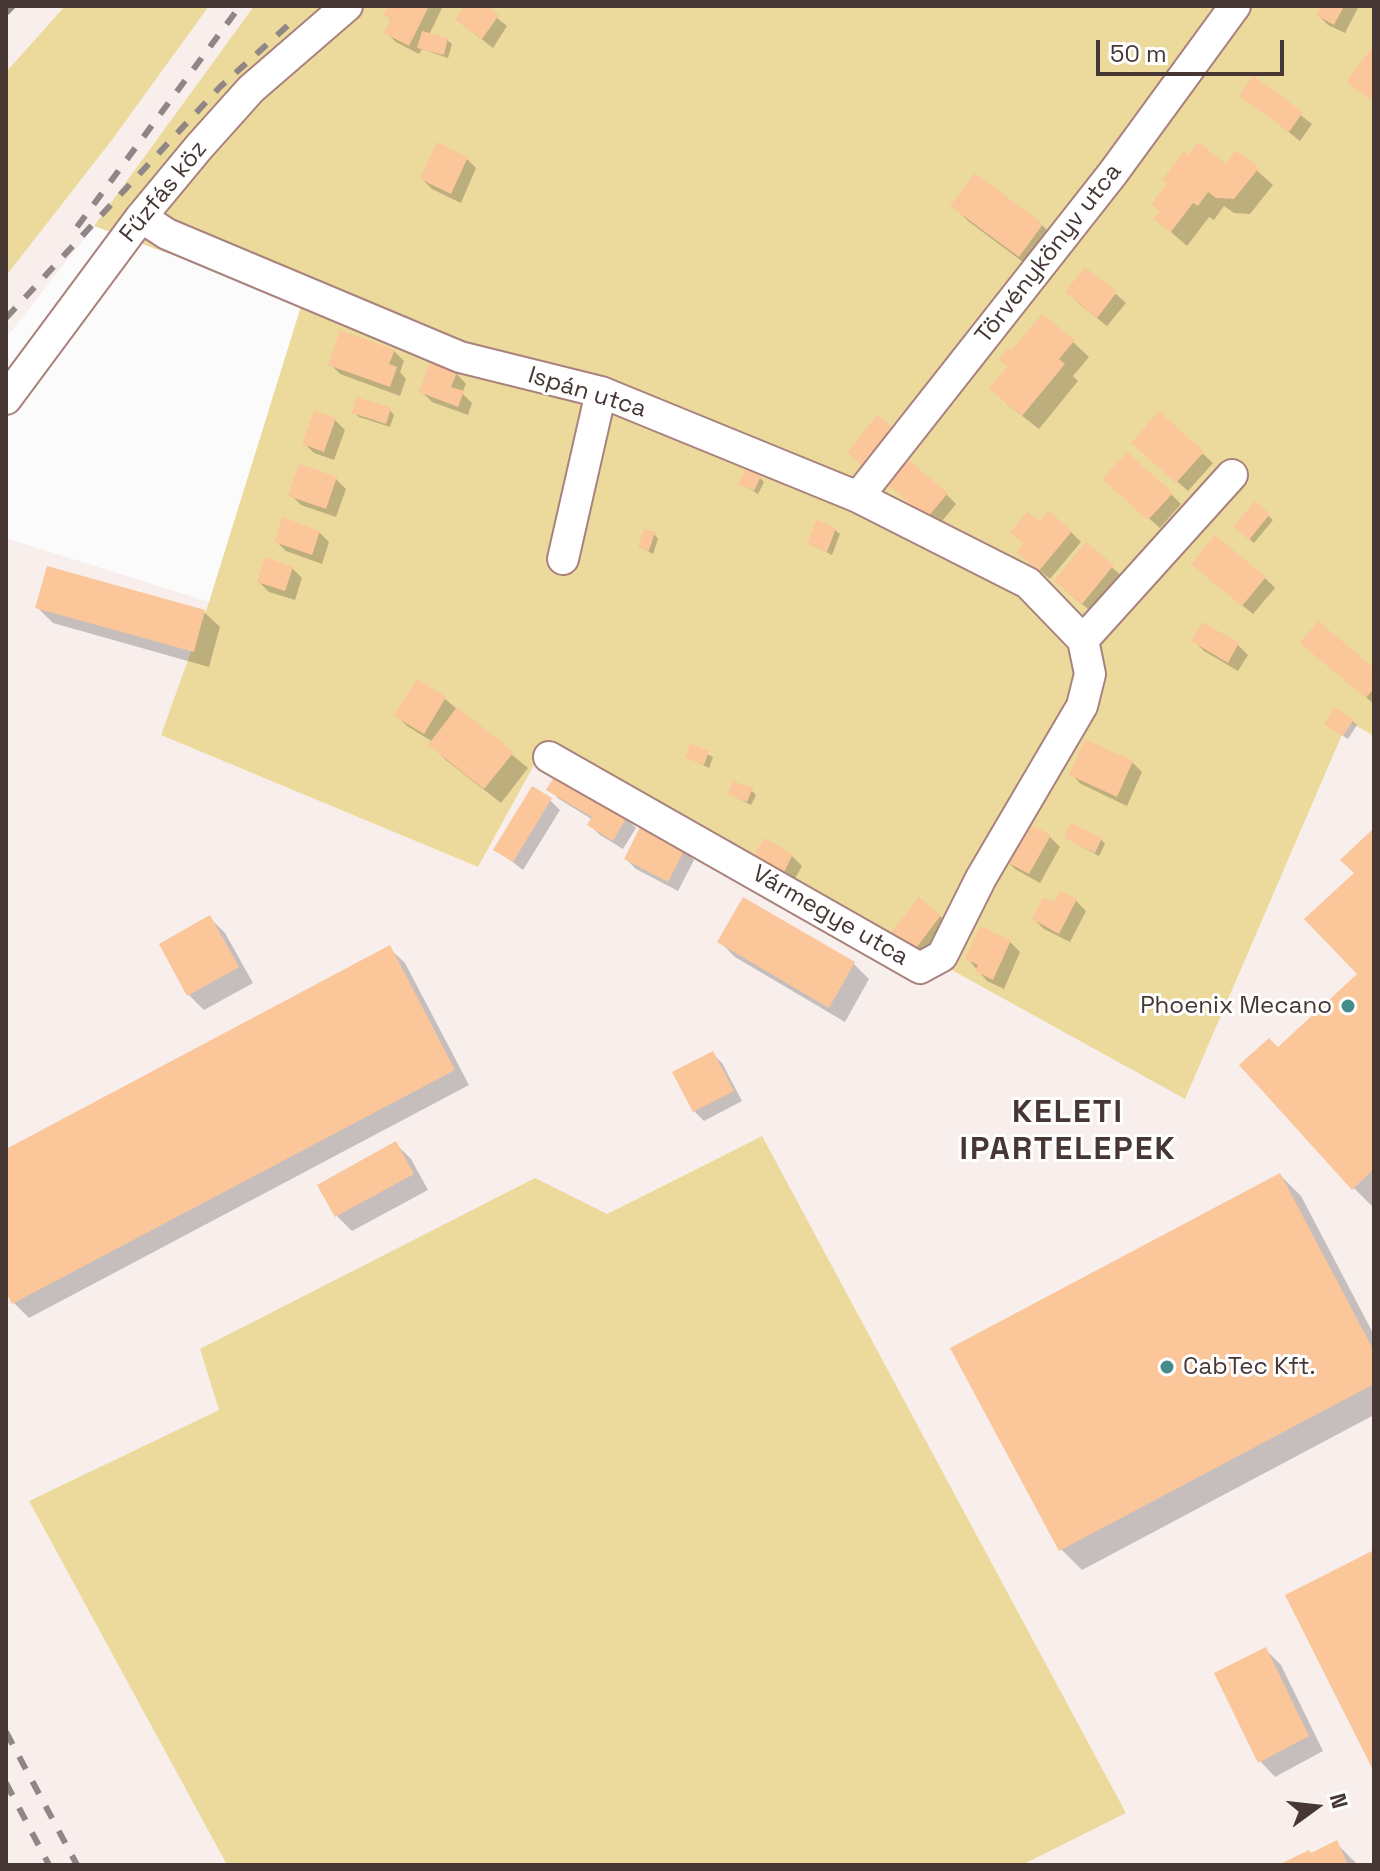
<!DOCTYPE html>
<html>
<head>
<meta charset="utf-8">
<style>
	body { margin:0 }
	#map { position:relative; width:1380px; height:1871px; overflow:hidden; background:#fbfbfb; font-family:"Space Grotesk",sans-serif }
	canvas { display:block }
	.frame { position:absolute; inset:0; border:8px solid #463634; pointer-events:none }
	.north { position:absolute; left:1276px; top:1767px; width:80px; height:80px; -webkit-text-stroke:6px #fff; paint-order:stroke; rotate:75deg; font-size:22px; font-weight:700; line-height:32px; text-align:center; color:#463634 }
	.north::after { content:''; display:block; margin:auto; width:28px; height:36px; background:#463634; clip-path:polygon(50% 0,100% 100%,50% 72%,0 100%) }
	.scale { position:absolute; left:1096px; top:40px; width:188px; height:36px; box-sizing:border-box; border:4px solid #463634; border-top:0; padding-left:10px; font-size:24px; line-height:28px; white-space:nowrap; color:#463634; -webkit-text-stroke:6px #fff; paint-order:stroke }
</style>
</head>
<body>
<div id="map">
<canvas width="1380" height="1871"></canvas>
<div class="frame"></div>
<div class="north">N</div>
<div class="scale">50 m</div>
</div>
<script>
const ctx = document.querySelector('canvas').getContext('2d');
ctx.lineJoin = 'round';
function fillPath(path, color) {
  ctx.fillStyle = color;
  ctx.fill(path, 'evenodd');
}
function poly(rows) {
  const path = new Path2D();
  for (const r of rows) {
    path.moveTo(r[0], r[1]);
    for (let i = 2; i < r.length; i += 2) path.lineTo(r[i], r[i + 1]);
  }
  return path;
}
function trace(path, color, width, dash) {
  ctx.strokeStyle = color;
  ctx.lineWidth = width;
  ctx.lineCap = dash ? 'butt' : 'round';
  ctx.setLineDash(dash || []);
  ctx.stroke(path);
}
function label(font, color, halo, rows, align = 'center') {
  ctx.font = font + ' "Space Grotesk",sans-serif';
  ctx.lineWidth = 6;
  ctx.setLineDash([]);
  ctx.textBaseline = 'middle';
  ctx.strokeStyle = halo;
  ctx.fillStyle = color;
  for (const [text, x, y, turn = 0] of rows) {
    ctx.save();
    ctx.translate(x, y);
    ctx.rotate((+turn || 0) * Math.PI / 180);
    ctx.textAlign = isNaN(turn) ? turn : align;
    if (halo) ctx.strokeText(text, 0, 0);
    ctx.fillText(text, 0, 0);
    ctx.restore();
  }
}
const built = poly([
	[6,6,65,6,6,72],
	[209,6,254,6,94,226,6,338,6,276,112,140],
	[6,538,209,602,162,735,478,867,544,744,1185,1098,1349,720,1374,736,1374,1865,1022,1865,1126,1813,761,1136,607,1214,200,1349,220,1410,29,1501,227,1865,6,1865]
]);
const green = poly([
	[65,6,209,6,112,140,6,276,6,72],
	[254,6,1374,6,1374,736,1348,721,1185,1099,545,745,478,867,161,735,209,602,302,303,94,226],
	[762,1136,1126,1813,1022,1865,227,1865,29,1501,219,1410,200,1349,535,1178,607,1214]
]);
const shadow = poly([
	[390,6,443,6,429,35,447,40,452,44,448,58,422,49,419,54,396,42,386,32,392,21,386,15],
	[467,6,482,6,507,26,493,48,457,20],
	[1323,6,1359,6,1345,33,1328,25,1318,15],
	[1254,79,1312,124,1300,141,1242,95],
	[1237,153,1273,185,1250,214,1234,213,1224,206,1214,220,1209,217,1187,246,1156,219,1227,167],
	[466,158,476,168,461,203,432,189,422,179],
	[975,176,1042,225,1058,241,1035,271,968,221,953,206],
	[1116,294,1126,303,1107,326,1077,302],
	[1073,342,1089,357,1073,376,1078,381,1039,429,1007,404,1012,354],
	[394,351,404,361,400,372,406,379,400,396,340,374,330,364],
	[456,373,466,384,462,393,472,403,468,415,432,402,422,392],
	[390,410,394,415,390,427,359,417,354,412],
	[1159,414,1213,463,1188,491,1144,452],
	[335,420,345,430,334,460,314,453,304,443],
	[759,477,764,482,758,494,741,484],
	[336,479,346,489,336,517,301,505,291,495],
	[890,485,946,494,956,504,938,526],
	[1115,489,1171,494,1181,504,1160,528],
	[1255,504,1273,520,1254,543,1240,531],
	[1040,525,1071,532,1081,542,1050,579,1028,561],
	[835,530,840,534,832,555,809,543],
	[319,532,329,542,322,564,286,551,276,541],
	[654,534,658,539,653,554,640,547],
	[1086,545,1123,577,1093,613,1066,591],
	[292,568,302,578,295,600,269,592,259,582],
	[1204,574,1265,578,1275,588,1253,614],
	[38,608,204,612,220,627,209,667,53,623],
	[1204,624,1238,645,1248,655,1238,671,1204,651,1194,641],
	[1313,653,1374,670,1374,704],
	[445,699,528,768,501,803,446,760,431,745,433,742,407,726,397,716],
	[1352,721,1357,725,1348,739,1331,728],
	[691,746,713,757,709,768,687,757],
	[1132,762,1142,772,1127,806,1081,784,1071,774],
	[549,789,626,818,636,828,623,849,600,835,590,825,593,820,559,799],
	[751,790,756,795,751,805,730,794],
	[550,800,560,810,523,870,496,849],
	[1374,831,1374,1208,1354,1188,1278,1050,1360,974,1356,873],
	[1050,837,1060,847,1040,883,1015,869,1005,859],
	[1066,838,1101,839,1105,844,1099,856],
	[765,841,792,856,802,866,790,888],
	[684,850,694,860,678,891,636,869,626,859],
	[744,900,854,964,869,979,845,1022,735,957,720,942],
	[1076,901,1086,911,1070,942,1044,929,1034,919],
	[940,916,950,926,925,959,904,943],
	[210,918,225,933,253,983,204,1010,189,995],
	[981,928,1010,942,1020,952,1004,989,987,981,967,958],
	[389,948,405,963,469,1085,29,1318,14,1303,6,1288,6,1151],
	[712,1053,722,1063,742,1101,704,1121,694,1111],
	[396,1144,411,1159,428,1190,352,1231,337,1216],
	[1280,1175,1301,1196,1374,1335,1374,1415,1082,1570,1061,1549],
	[1266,1650,1281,1665,1323,1751,1275,1777,1260,1761],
	[1336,1843,1358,1865,1283,1865,1311,1855]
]);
const building = poly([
	[388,6,429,6,409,46,384,33,391,19,383,15],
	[464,6,486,6,499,15,482,39,455,20],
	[1321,6,1344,6,1334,25,1316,15],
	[422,31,448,38,444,55,417,48],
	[1374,45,1374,102,1346,82],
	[1253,76,1303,112,1289,132,1239,96],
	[437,142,468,157,451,194,420,179],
	[1198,142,1226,164,1236,150,1259,168,1234,199,1216,198,1208,192,1198,206,1193,203,1171,232,1153,219,1160,211,1151,204,1167,183,1162,180,1184,151,1188,155],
	[975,173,1043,224,1019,257,950,206],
	[1085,267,1117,292,1097,318,1065,292],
	[1042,314,1075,340,1059,359,1065,364,1022,416,989,389,1007,367,999,360,1008,348,1011,351],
	[340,330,395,350,389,364,397,367,390,387,328,365],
	[430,362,457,372,451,387,464,391,458,407,419,392],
	[357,397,391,408,386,424,352,413],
	[314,410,336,418,324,452,302,444],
	[1159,411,1204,452,1176,483,1131,443],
	[877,415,899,433,868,471,847,453],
	[1127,452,1173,493,1148,520,1102,479],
	[908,460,948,493,927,518,888,485],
	[299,464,337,477,326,509,288,496],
	[746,469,761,476,754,491,738,484],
	[1255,501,1270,514,1249,540,1233,527],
	[1049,511,1072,531,1039,571,1016,552,1023,543,1010,533,1027,512,1040,522],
	[282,517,320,531,312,555,274,542],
	[816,520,836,528,827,552,807,544],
	[644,529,655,532,649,551,638,547],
	[1215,535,1266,577,1242,606,1191,564],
	[1086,542,1114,565,1082,604,1054,581],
	[265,557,293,567,285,591,257,582],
	[47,566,205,610,194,652,35,608],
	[1318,621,1374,668,1374,688,1366,698,1300,643],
	[1203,622,1239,643,1228,663,1191,641],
	[417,679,446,697,424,734,394,716],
	[457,707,514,752,484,789,428,745],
	[1334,707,1354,719,1343,736,1324,724],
	[1085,739,1133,761,1117,797,1069,775],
	[690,743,709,751,704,765,685,757],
	[556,774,627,817,613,841,587,825,592,817,546,790],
	[733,781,753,788,747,802,727,795],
	[532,786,552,798,513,862,493,850],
	[1024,821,1051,835,1029,874,1003,860],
	[1071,823,1102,838,1095,853,1064,838],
	[641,825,685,849,668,882,624,859],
	[1374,828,1374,1169,1352,1190,1239,1065,1269,1038,1278,1047,1357,974,1304,919,1354,873,1340,860],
	[764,838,793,854,780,880,750,864],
	[1060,891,1077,899,1059,934,1032,919,1043,897,1054,902],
	[743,897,855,962,829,1008,717,942],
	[919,897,941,915,914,951,891,933],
	[210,915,239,967,187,996,159,944],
	[980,926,1011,940,993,980,975,971,978,965,965,959],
	[390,945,455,1070,12,1304,6,1292,6,1149],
	[713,1051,734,1091,693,1112,672,1072],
	[396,1141,414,1174,335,1217,317,1185],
	[1280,1173,1374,1351,1374,1384,1059,1551,950,1348],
	[1374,1550,1374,1772,1285,1595],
	[1266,1647,1309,1736,1258,1763,1214,1673],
	[1337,1840,1348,1865,1278,1865,1309,1850,1311,1853]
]);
const street = poly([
	[141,217,167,234,460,357,601,392,858,497,1028,583,1083,640,1090,674,1082,706,981,878,942,956,920,968,549,757],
	[6,399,141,217,199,147,251,89,347,6],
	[858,497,1113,173,1235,6],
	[563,559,601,392],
	[1083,640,1232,475]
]);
const rail = poly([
	[6,13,13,6],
	[77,227,240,6],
	[6,318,220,87,295,19],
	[6,1732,77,1865],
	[6,1783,49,1865]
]);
const markers = [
	[1348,1006,8,"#458d8c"],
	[1167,1367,8,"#458d8c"]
];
const streetNames = [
	["Fűzfás köz",164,192,-51],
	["Törvénykönyv utca",1049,254,-52],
	["Ispán utca",587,393,17],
	["Vármegye utca",830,916,30]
];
const poiNames = [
	["Phoenix Mecano",1332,1006],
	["CabTec Kft.",1183,1367,"left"]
];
const districtNames = [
	["KELETI",1068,1113],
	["IPARTELEPEK",1068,1150]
];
fillPath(built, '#f8eeec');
fillPath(green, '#ecda9d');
fillPath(shadow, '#0003');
fillPath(building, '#fbc69a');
trace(street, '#a9827d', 34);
trace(street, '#fff', 30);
trace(rail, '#908685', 6, [14, 14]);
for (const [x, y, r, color] of markers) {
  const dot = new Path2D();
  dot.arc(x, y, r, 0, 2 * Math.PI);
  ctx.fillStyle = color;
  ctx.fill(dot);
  trace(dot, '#fff', 3);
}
label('24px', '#463634', '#fff', streetNames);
label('24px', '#463634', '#fff', poiNames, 'right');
ctx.letterSpacing = '2px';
label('bold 32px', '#463634', '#fff', districtNames);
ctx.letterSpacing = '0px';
</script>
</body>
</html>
